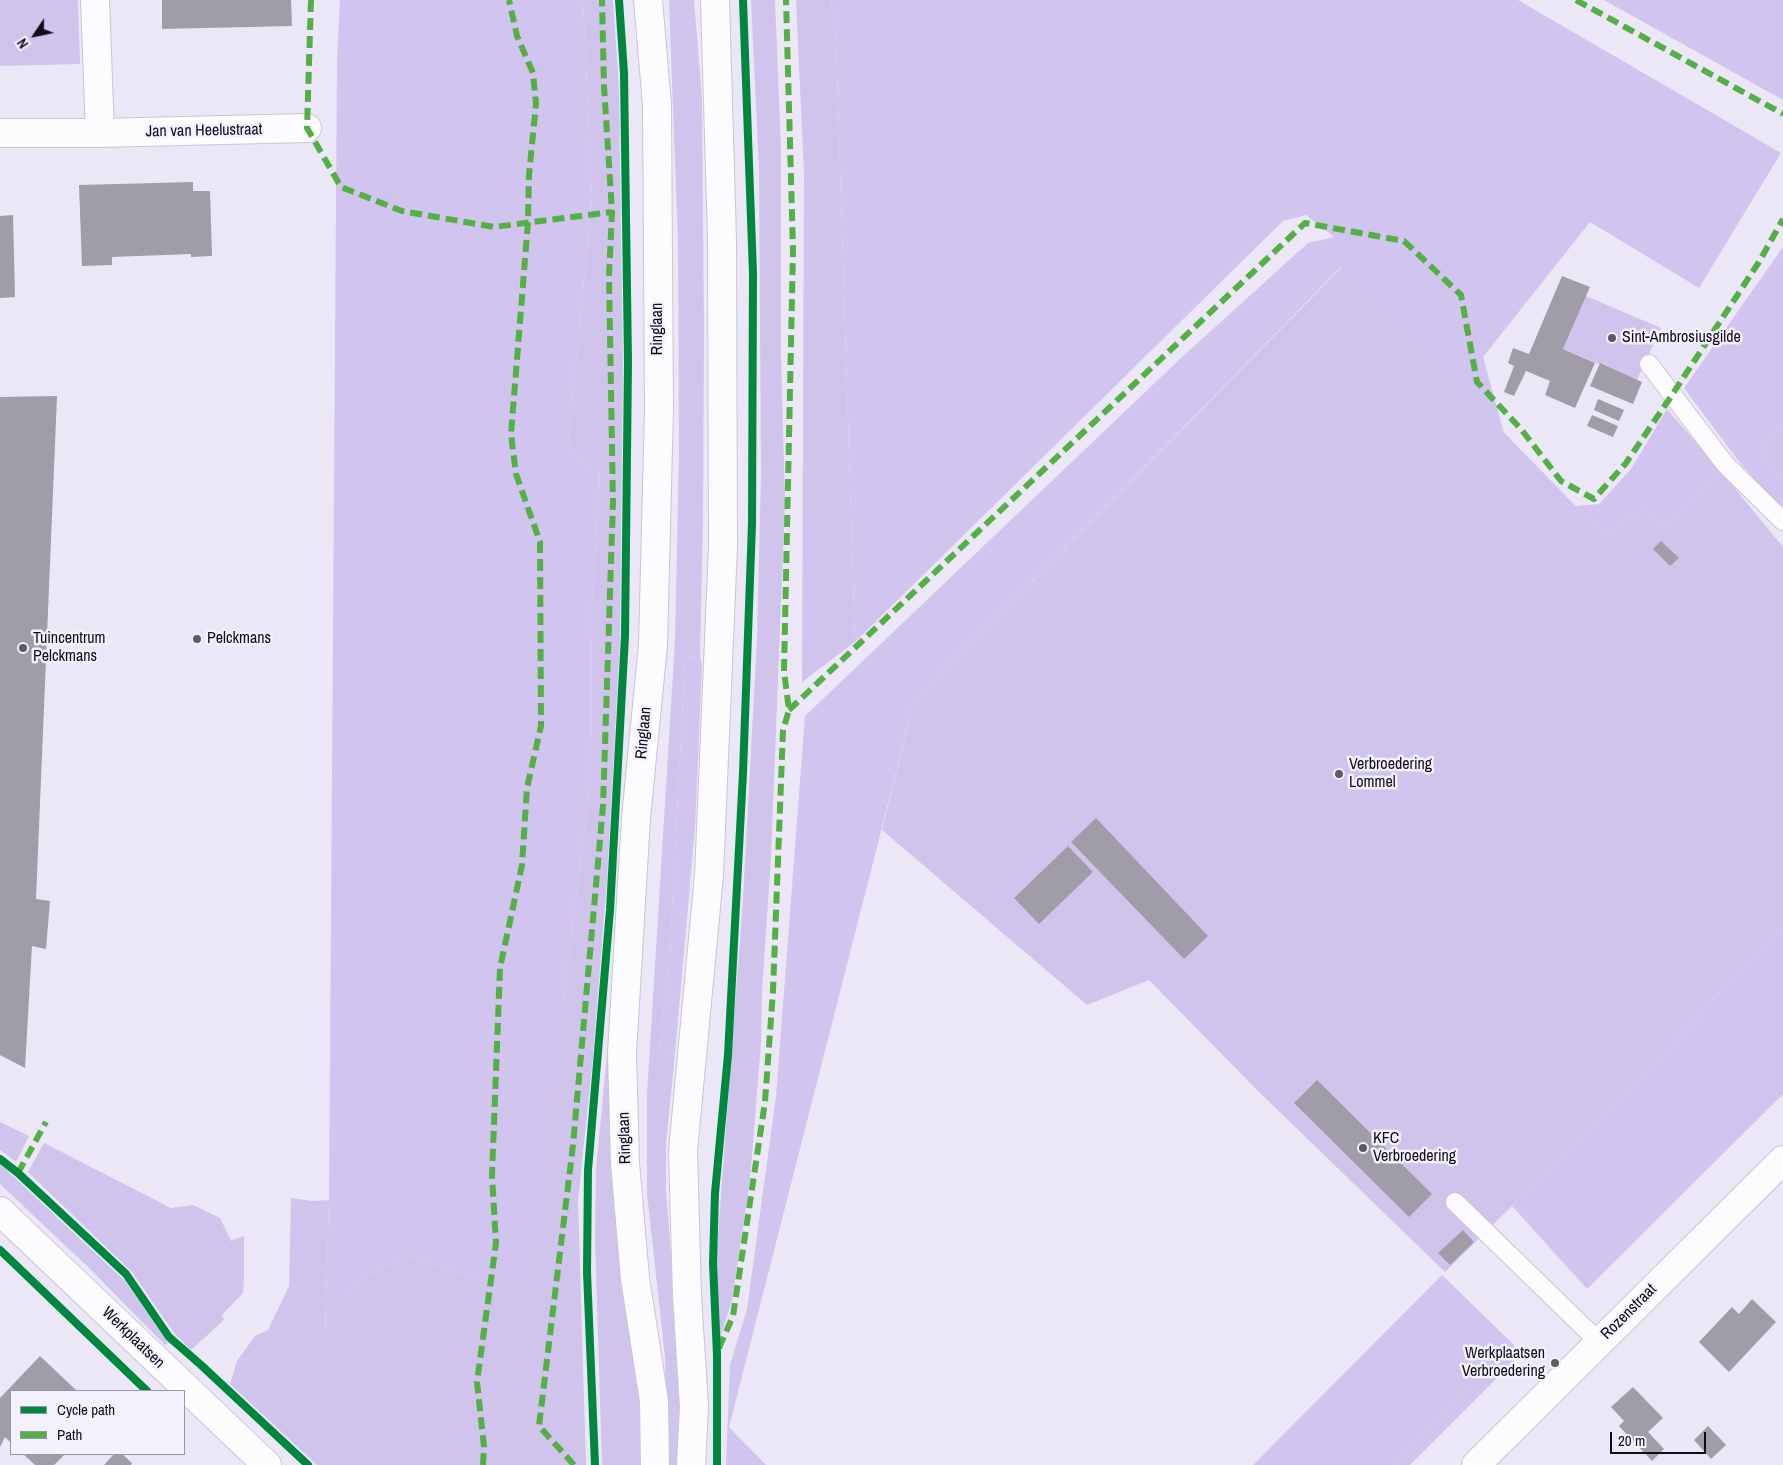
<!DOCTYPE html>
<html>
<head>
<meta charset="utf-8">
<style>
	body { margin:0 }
	#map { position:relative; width:1783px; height:1465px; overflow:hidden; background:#ece7f6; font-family:"Archivo Narrow",sans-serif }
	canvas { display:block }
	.legend { position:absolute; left:10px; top:1390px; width:175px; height:65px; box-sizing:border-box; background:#f4f1fe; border:1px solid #9995a2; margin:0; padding:6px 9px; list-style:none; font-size:15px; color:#100c17 }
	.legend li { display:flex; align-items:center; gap:10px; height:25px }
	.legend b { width:25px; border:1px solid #9995a2 }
	.north { position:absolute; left:10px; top:10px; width:50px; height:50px; -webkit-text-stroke:4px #f4f1fe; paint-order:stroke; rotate:236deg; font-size:14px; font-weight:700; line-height:20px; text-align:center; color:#100c17 }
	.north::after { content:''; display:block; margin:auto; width:18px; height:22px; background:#100c17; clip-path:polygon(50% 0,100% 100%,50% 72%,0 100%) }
	.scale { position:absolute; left:1610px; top:1432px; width:96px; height:22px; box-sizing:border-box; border:2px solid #100c17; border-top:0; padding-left:6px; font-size:15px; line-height:18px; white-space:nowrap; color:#100c17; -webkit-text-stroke:4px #f4f1fe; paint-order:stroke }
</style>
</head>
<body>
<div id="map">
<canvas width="1783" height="1465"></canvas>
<ul class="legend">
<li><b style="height:6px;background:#00873e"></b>Cycle path</li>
<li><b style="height:6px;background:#54b045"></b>Path</li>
</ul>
<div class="north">N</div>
<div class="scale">20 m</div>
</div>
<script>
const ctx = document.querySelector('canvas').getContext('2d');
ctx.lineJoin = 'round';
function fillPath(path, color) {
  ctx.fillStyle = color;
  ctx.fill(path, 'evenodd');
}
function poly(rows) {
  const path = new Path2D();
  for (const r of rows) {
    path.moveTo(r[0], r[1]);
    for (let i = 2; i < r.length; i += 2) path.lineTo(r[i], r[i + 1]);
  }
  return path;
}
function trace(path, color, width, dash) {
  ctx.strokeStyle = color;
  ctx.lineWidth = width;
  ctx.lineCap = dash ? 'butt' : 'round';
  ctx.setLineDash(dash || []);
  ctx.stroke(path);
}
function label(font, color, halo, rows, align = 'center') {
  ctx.font = font + ' "Archivo Narrow",sans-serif';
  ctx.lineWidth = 5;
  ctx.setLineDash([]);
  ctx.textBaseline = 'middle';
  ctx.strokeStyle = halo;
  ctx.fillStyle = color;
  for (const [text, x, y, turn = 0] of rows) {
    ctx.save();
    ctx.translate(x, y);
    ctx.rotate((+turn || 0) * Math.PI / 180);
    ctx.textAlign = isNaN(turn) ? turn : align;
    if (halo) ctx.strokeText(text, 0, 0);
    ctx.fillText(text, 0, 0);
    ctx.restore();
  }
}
const green = poly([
	[0,0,78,0,80,64,0,66],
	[583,0,613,0,619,89,623,365,620,640,607,879,593,1057,578,1200,586,1465,317,1465,230,1384,237,1361,255,1336,268,1330,289,1286,291,1198,312,1201,329,1200,325,1335,360,1280,409,1256,485,1282,564,999,591,772,592,600,600,473,568,444,592,198],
	[669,0,694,0,702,98,704,331,703,521,700,656,685,657,671,932,660,1049,675,1054,666,1144,666,1189,681,1391,681,1465,667,1465,665,1357,647,1194,647,1095,675,641,679,452,678,243],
	[751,0,775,0,781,147,781,356,785,501,771,856,762,992,761,1044,750,1179,732,1300,719,1342,715,1275,743,899,757,639,761,475,759,169],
	[796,0,831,0,836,39,855,642,802,682,804,173],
	[1342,267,1608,539,1642,510,1668,530,1723,474,1783,547,1783,927,1512,1206,1445,1272,1259,1092,1149,980,1087,1005,882,830,914,702],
	[1586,296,1661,328,1637,380,1563,349],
	[1783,429,1783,474,1761,451],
	[615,969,614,1191,620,1262,641,1378,644,1465,602,1465,595,1239,596,1170],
	[0,1122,29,1136,16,1162,0,1150],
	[44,1143,171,1208,193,1205,220,1218,231,1241,244,1236,244,1277,243,1293,222,1315,224,1320,191,1350,174,1333,132,1272,28,1172],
	[0,1164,125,1281,168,1343,165,1345,89,1268,0,1184],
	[1514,1345,1516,1359,1410,1465,1393,1465]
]);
const forest = poly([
	[340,0,583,0,592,198,568,444,600,473,592,600,591,772,564,999,535,1278,485,1282,409,1256,360,1280,325,1336,329,1200,337,61],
	[831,0,1518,0,1781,153,1699,288,1590,222,1483,357,1504,433,1341,267,914,702,729,1427,766,1465,726,1465,730,1365,747,1309,776,1096,805,716,1182,357,1308,243,1334,237,1306,215,1283,221,855,642,836,39],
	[1604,0,1783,0,1783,100],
	[1783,247,1783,429,1761,451,1783,474,1783,514,1737,459,1684,388],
	[1667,409,1723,474,1668,530,1642,510,1608,539,1576,506,1599,504,1631,469],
	[700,656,702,665,695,828,675,1054,660,1049,671,932,685,657],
	[1783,927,1783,1094,1587,1289,1512,1206],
	[1442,1275,1514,1345,1393,1465,1253,1465]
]);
const building = poly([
	[162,0,291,0,292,26,162,29],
	[193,182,193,191,210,191,212,256,191,257,191,254,112,257,112,265,82,266,79,185],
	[13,215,15,297,0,298,0,216],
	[1562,276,1590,287,1563,349,1595,363,1575,408,1545,395,1550,381,1526,371,1514,396,1504,392,1514,366,1508,363,1513,348,1529,354],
	[1600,363,1642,382,1633,404,1590,386],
	[57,396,36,899,50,901,46,949,32,946,25,1068,0,1055,0,397],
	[1598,399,1624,410,1619,421,1594,410],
	[1592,415,1618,426,1613,437,1587,426],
	[1661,541,1679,558,1670,566,1653,549],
	[1096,818,1208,936,1184,959,1071,842],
	[1068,846,1093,872,1039,924,1014,898],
	[1317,1080,1432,1194,1409,1217,1294,1103],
	[1463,1230,1474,1242,1450,1265,1438,1253],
	[1752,1299,1776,1322,1729,1372,1699,1342,1732,1307,1739,1314],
	[40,1356,77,1391,11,1391,11,1443,5,1437,0,1447,0,1398],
	[1633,1387,1663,1418,1648,1432,1664,1449,1652,1461,1619,1426,1624,1421,1611,1407],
	[1708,1426,1726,1445,1711,1459,1694,1440],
	[23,1454,65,1454,54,1465,35,1465],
	[114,1454,122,1454,132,1463,131,1465,104,1465]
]);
const lane = poly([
	[1649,364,1725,464,1783,521],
	[1455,1202,1599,1342]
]);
const street = poly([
	[0,133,100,133,95,0],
	[100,133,307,128],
	[1476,1465,1783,1160]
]);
const secondary = poly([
	[648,0,657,105,659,409,653,645,636,818,622,1053,625,1163,635,1278,654,1401,655,1465],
	[0,1211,267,1465],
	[691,1465,694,1407,687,1296,683,1151,709,875,723,546,722,239,715,0]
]);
const quiet = poly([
	[311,0,307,128,341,187,402,211,494,227,612,212],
	[1576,0,1783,114],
	[789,710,1305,223,1404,241,1461,295,1477,382,1521,429,1561,481,1594,499,1626,463,1672,395,1759,262,1783,219],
	[18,1173,46,1122],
	[719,1348,733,1316,765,1102,773,991,783,730,789,710,784,671,793,250,786,0],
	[483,1465,484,1447,477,1382,496,1243,492,1175,500,968,522,865,527,788,541,726,540,542,516,474,511,434,528,222,529,175,536,104,533,73,517,36,509,0],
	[574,1465,539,1426,573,1145,603,806,613,502,609,276,612,212,604,86,602,0]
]);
const cycleway = poly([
	[0,1159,18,1173,126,1274,169,1337,201,1365,308,1465],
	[0,1250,147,1391],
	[595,1465,587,1272,588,1170,610,910,625,636,628,362,624,73,619,0],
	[717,1465,717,1355,713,1263,715,1193,728,1055,743,773,752,524,753,273,743,0]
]);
const markers = [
	[1612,338,5,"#5d5965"],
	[197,639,5,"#5d5965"],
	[23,648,5,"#5d5965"],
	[1339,774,5,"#5d5965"],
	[1363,1148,5,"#5d5965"],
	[1555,1363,5,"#5d5965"]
];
const streetNames = [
	["Jan van Heelustraat",204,131,-1],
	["Ringlaan",658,329,-90],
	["Ringlaan",644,733,-85],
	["Ringlaan",625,1138,-92],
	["Rozenstraat",1629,1312,-45],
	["Werkplaatsen",133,1338,44]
];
const poiNames = [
	["Sint-Ambrosiusgilde",1622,338],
	["Tuincentrum",33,639],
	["Pelckmans",33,657],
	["Pelckmans",207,639],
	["Verbroedering",1349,765],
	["Lommel",1349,783],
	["KFC",1373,1139],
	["Verbroedering",1373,1157],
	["Werkplaatsen",1545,1354,"right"],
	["Verbroedering",1545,1372,"right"]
];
fillPath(green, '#d0c4ec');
fillPath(forest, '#d1c4ef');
fillPath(building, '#a19da8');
trace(lane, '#c9c6d2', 20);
trace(street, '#c9c6d2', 30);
trace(secondary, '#c9c6d2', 30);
trace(lane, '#fcfbfe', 18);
trace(street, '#fcfbfe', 28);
trace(secondary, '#fcfbfe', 28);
trace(quiet, '#54b045', 6, [12, 6]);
trace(cycleway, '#00873e', 8);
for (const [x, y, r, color] of markers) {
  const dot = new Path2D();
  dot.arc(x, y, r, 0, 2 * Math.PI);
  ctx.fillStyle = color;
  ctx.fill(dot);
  trace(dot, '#f4f1fe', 2);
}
label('16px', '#100c17', '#f4f1fe', streetNames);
label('16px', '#100c17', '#f4f1fe', poiNames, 'left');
</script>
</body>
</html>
